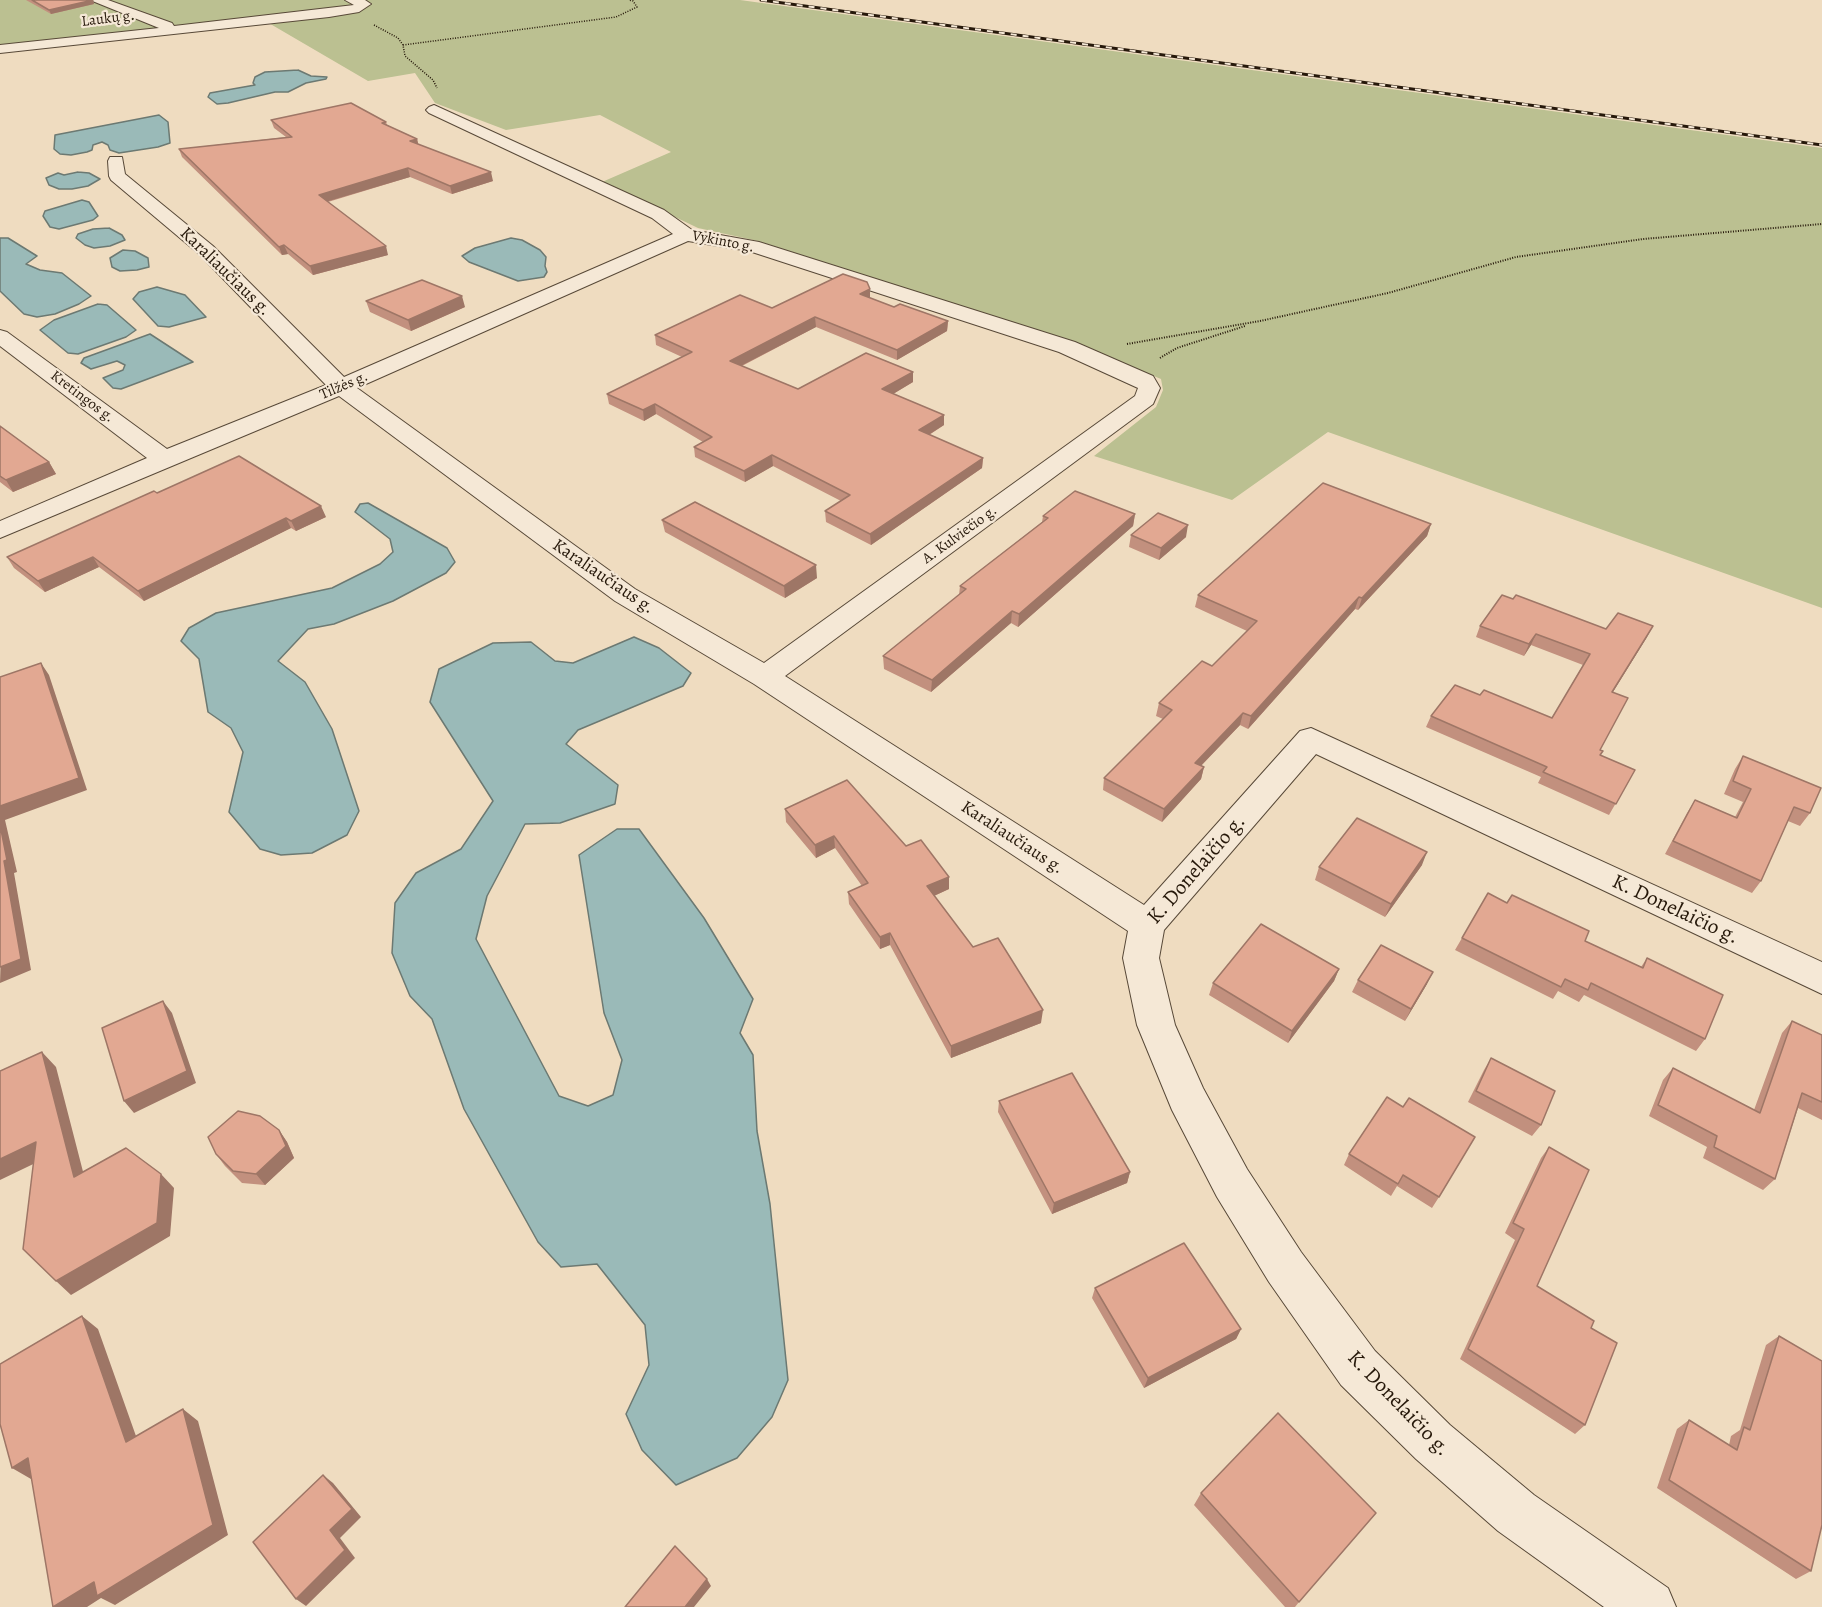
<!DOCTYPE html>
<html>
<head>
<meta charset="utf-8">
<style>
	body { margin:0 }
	canvas { display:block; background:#efdcc0 }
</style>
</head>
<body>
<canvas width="1822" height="1607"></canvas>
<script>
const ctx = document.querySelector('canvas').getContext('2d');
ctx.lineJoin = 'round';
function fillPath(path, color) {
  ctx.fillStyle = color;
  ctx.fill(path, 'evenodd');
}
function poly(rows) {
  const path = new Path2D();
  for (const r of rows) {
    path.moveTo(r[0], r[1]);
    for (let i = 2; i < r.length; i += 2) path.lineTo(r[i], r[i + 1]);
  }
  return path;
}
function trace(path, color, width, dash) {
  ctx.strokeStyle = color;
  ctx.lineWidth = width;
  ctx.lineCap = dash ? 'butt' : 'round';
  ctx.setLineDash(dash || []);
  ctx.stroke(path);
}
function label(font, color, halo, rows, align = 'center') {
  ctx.font = font + ' Alegreya,serif';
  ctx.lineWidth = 4.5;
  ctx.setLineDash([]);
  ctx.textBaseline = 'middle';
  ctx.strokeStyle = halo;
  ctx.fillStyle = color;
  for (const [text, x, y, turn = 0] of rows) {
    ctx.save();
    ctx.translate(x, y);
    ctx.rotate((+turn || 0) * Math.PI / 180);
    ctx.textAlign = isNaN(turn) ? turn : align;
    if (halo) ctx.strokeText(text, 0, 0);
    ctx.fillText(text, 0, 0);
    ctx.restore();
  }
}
const green = poly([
	[0,0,740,0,1822,148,1822,608,1328,432,1232,500,1094,456,1156,407,1163,390,1161,379,1068,341,758,241,698,228,602,182,671,152,600,115,506,130,435,103,415,73,368,81,267,22,0,51]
]);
const water = poly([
	[298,70,311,76,327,77,326,79,306,83,288,92,275,92,228,103,217,104,208,97,210,93,255,85,253,83,255,77,265,72,298,70],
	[159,115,168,122,170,143,158,147,119,153,110,150,108,145,102,142,93,145,92,150,87,152,71,155,60,154,54,149,55,135,159,115],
	[78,172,89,173,100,179,88,186,72,189,59,189,49,185,46,178,58,173,64,175,78,172],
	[82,200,89,202,98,216,93,220,59,229,50,227,43,216,45,211,82,200],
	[109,228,122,235,125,240,110,246,94,248,85,245,76,238,78,234,93,229,109,228],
	[0,238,8,238,37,256,26,264,40,270,62,273,91,296,79,304,55,314,37,317,24,314,0,291,0,238],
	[511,238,522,240,540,250,546,257,545,266,547,272,544,277,518,281,469,262,462,256,475,248,511,238],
	[123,250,135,251,148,258,149,267,137,270,120,271,112,267,110,258,123,250],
	[157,287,185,295,206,317,169,327,158,326,133,299,139,292,157,287],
	[98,304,107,305,136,330,126,337,78,354,68,353,40,330,54,320,98,304],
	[150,334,193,362,121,389,113,388,103,378,123,370,125,365,117,361,91,369,81,363,84,358,150,334],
	[368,503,447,548,455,562,446,573,393,601,334,624,308,629,278,661,305,682,332,729,359,811,347,835,312,853,281,855,260,849,229,812,243,752,231,728,208,712,199,659,181,641,189,628,216,613,332,588,380,564,393,552,390,539,355,512,360,504,368,503],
	[634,637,659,648,691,673,683,686,578,730,566,744,618,785,615,804,560,823,525,824,487,896,476,939,559,1096,588,1106,613,1095,622,1060,604,1013,579,855,617,829,639,829,704,918,753,999,740,1033,753,1055,757,1131,770,1204,788,1380,772,1417,737,1458,676,1485,642,1450,626,1414,649,1365,645,1325,597,1264,561,1267,538,1242,464,1109,432,1019,410,996,392,953,395,903,416,873,461,849,493,801,430,702,439,669,493,643,531,642,555,661,573,663,634,637]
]);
const pathFar1 = poly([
	[374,25,398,38,403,45,405,56,433,80,437,88],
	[403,45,616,17,637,7,633,1,629,0]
]);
const path = poly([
	[1127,344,1260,321,1388,293,1516,257,1643,239,1822,224],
	[1160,358,1177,348,1245,326]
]);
const street = poly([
	[90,0,108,0,172,23,174,26,354,5,345,0,365,0,371,4,359,12,329,17,0,53,0,45,159,28,90,0],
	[434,105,664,210,692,230,759,242,1075,342,1153,376,1160,388,1153,404,785,676,1144,905,1300,731,1311,728,1822,962,1822,994,1316,754,1164,930,1159,958,1175,1025,1203,1088,1247,1169,1301,1252,1375,1351,1450,1425,1534,1495,1668,1588,1676,1607,1604,1607,1498,1531,1416,1459,1341,1385,1269,1282,1217,1197,1172,1110,1137,1025,1123,958,1128,931,754,684,615,601,339,396,0,538,0,521,147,458,0,346,0,330,7,332,167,449,326,385,199,254,111,180,109,176,108,161,110,157,122,157,125,174,213,246,344,377,673,234,652,218,429,113,426,110,429,107,434,105],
	[688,241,749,251,1059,352,1138,388,1135,396,764,663,635,589,357,388,688,241]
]);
const rail = poly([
	[761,0,1822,145]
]);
const wall = poly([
	[26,0,92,0,94,4,51,14],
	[271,120,386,122,387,125,417,139,418,144,493,181,452,194,410,177,328,202,388,255,313,275,288,254,282,255,182,157,179,149,286,137,274,128],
	[870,289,870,298,894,307,948,321,947,331,897,360,816,327,742,366,798,389,913,382,893,394,944,415,944,425,929,435,983,458,982,468,871,545,826,522,825,511,841,501,773,466,745,482,695,457,694,447,703,442,656,414,644,421,609,404,607,394,682,357,656,345,655,335,772,308],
	[366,301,465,307,411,331,370,312],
	[0,426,49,462,56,474,13,492,0,482],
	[157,493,326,517,296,531,291,528,144,601,99,567,45,592,14,568,7,557],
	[1135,514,1133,526,1018,627,1011,623,931,692,884,669,883,656,959,595,960,586,1042,522,1043,516],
	[662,520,817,578,785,598,665,532],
	[1431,524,1427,536,1358,610,1355,609,1248,729,1240,725,1201,766,1204,767,1201,779,1162,822,1103,790,1104,778,1163,719,1156,716,1159,703,1212,666,1247,631,1195,607,1198,595],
	[1131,535,1186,537,1159,560,1129,547],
	[1480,626,1606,629,1647,637,1613,692,1600,750,1600,755,1635,770,1609,815,1538,783,1541,777,1426,727,1431,716,1480,695,1552,718,1583,665,1531,645,1524,656,1476,637],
	[1743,756,1810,813,1800,826,1788,821,1761,881,1752,893,1665,854,1687,813,1695,800,1735,817,1743,802,1724,794,1735,769],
	[785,809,906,846,949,889,934,896,973,947,1041,1023,951,1058,890,945,880,949,849,904,848,892,862,886,835,848,816,858,786,822],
	[1422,865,1385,917,1315,880,1319,867],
	[1462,938,1585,941,1641,967,1647,958,1705,1039,1696,1051,1584,995,1579,1002,1558,991,1553,999,1455,950],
	[1339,969,1334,981,1288,1043,1209,995,1213,983],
	[1358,980,1427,984,1405,1021,1352,992],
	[1792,1021,1822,1035,1822,1120,1798,1108,1775,1179,1763,1190,1703,1158,1707,1147,1649,1116,1663,1080,1673,1068,1754,1110,1782,1033],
	[1491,1058,1541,1125,1532,1136,1468,1102,1484,1070],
	[1387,1097,1439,1197,1432,1208,1397,1186,1391,1196,1344,1165,1349,1154],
	[999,1101,1130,1172,1127,1183,1052,1214,998,1112],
	[279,1130,287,1142,294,1158,265,1185,242,1183,225,1166,216,1154],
	[1549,1147,1537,1286,1591,1328,1585,1425,1575,1434,1460,1359,1515,1240,1505,1233,1541,1158],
	[1095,1288,1241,1329,1236,1339,1144,1388,1092,1298],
	[1779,1336,1811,1571,1796,1579,1657,1488,1677,1429,1689,1420,1729,1445,1731,1436,1740,1430,1766,1345],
	[1201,1493,1299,1602,1295,1607,1285,1607,1194,1505]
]);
const shadedWall = poly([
	[93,0,94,4,51,14,49,10],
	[417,139,419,147,410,141],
	[408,168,410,177,322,203,319,195],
	[491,172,493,181,452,194,450,186],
	[284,245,288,254,282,255,279,247],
	[386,246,388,255,313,275,310,266],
	[870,289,870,299,860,294],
	[462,296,465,307,411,331,408,320],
	[815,317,816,327,731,371,730,361],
	[948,321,947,331,897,360,897,350],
	[913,372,913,382,883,400,882,389],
	[655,404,656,414,644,421,643,410],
	[944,415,944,425,919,441,919,430],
	[772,455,773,466,745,482,744,471],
	[983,458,982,468,871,545,870,534],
	[49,462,56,474,13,492,6,480],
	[321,506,326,517,296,531,291,521],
	[1135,514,1133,526,1018,627,1019,614],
	[286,518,291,528,144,601,138,591],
	[1431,524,1427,536,1358,610,1362,598],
	[1188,525,1186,537,1159,560,1161,548],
	[93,557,99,567,45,592,38,581],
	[816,565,817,578,785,598,784,586],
	[1359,597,1355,609,1248,729,1251,716],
	[1012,611,1011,623,931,692,932,680],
	[1653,626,1647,637,1606,703,1612,692],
	[1536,634,1531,645,1524,656,1529,644],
	[41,663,49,675,87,790,5,820,17,872,14,873,31,970,0,983,4,861,0,825,0,806],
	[1243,713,1240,725,1192,775,1195,763],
	[1204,767,1201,779,1162,822,1164,809],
	[834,836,835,848,816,858,815,845],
	[1427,852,1422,865,1385,917,1391,904],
	[949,877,949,889,927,899,927,886],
	[890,933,890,945,880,949,880,937],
	[1339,969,1334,981,1288,1043,1292,1031],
	[1433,972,1427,984,1405,1021,1411,1009],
	[163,1001,172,1013,196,1083,134,1113,124,1101],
	[1043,1010,1041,1023,951,1058,951,1046],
	[42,1052,56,1067,88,1191,74,1177],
	[279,1130,287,1142,294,1158,265,1185,256,1174],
	[36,1142,50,1156,0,1180,0,1159],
	[1130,1172,1127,1183,1052,1214,1054,1203],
	[161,1174,174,1188,170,1236,71,1295,56,1281],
	[82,1316,98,1329,142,1453,126,1442],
	[1241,1329,1236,1339,1144,1388,1148,1378],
	[183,1409,198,1421,228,1535,115,1605,101,1598,87,1607,53,1607],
	[28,1458,46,1470,31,1479,12,1468],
	[323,1475,333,1483,361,1517,340,1538,355,1558,306,1606,296,1599,330,1530],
	[707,1579,711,1586,694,1607,685,1607]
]);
const building = poly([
	[32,0,93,0,49,10,32,0],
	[351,103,386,122,382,123,417,139,410,141,491,172,450,186,408,168,319,195,386,246,310,266,284,245,279,247,179,149,292,137,271,120,351,103],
	[843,274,867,282,870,289,860,294,894,307,900,304,948,321,897,350,815,317,730,361,798,389,866,353,913,372,882,389,944,415,919,430,983,458,870,534,825,511,850,495,772,455,744,471,694,447,712,437,655,404,643,410,607,394,692,352,655,335,740,295,772,308,843,274],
	[422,280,462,296,408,320,366,301,422,280],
	[0,426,49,462,6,480,0,476,0,426],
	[239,456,321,506,291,521,286,518,138,591,93,557,38,581,7,557,154,491,157,493,239,456],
	[1323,483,1431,524,1362,598,1359,597,1251,716,1243,713,1195,763,1204,767,1164,809,1104,778,1172,710,1159,703,1202,661,1212,666,1257,621,1198,595,1323,483],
	[1075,491,1135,514,1019,614,1012,611,932,680,883,656,966,589,960,586,1048,518,1043,516,1075,491],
	[695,502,816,565,784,586,662,520,695,502],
	[1158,513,1188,525,1161,548,1131,535,1158,513],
	[1502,595,1513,599,1516,595,1606,629,1618,613,1653,626,1612,692,1628,698,1600,750,1603,751,1600,755,1635,770,1616,804,1543,772,1547,767,1431,716,1455,685,1480,695,1484,690,1552,718,1590,654,1536,634,1529,644,1480,626,1502,595],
	[41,663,79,778,0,806,0,677,41,663],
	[1743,756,1821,788,1810,813,1794,807,1761,881,1673,841,1695,800,1737,818,1751,789,1733,781,1743,756],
	[847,780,906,846,921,840,949,877,927,886,973,947,998,938,1043,1010,951,1046,890,933,880,937,848,892,868,883,834,836,815,845,785,809,847,780],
	[1357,818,1427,852,1391,904,1319,867,1357,818],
	[0,825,7,860,4,861,21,959,0,967,0,825],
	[1488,893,1507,903,1512,895,1589,931,1585,941,1643,968,1647,958,1723,995,1705,1039,1591,983,1588,990,1565,979,1561,987,1462,938,1488,893],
	[1261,924,1339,969,1292,1031,1213,983,1261,924],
	[1381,945,1433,972,1411,1009,1358,980,1381,945],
	[163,1001,187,1071,124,1101,102,1028,163,1001],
	[1792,1021,1822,1035,1822,1102,1802,1093,1775,1179,1714,1147,1717,1136,1658,1105,1673,1068,1760,1113,1792,1021],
	[42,1052,74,1177,126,1148,161,1174,157,1223,56,1281,23,1249,36,1142,0,1159,0,1071,42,1052],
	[1491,1058,1555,1091,1541,1125,1476,1091,1491,1058],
	[1072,1073,1130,1172,1054,1203,999,1101,1072,1073],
	[1387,1097,1403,1107,1409,1098,1475,1137,1439,1197,1403,1175,1398,1184,1349,1154,1387,1097],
	[238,1111,260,1116,279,1130,286,1146,256,1174,233,1171,216,1154,208,1137,238,1111],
	[1549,1147,1589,1170,1537,1286,1594,1321,1591,1328,1617,1343,1585,1425,1468,1349,1524,1229,1513,1223,1549,1147],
	[1184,1243,1241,1329,1148,1378,1095,1288,1184,1243],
	[82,1316,126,1442,183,1409,213,1525,97,1596,94,1582,53,1607,28,1458,12,1468,0,1424,0,1364,82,1316],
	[1779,1336,1822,1361,1822,1525,1811,1571,1669,1480,1689,1420,1737,1450,1744,1427,1750,1430,1779,1336],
	[1278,1413,1376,1513,1299,1602,1201,1493,1278,1413],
	[323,1475,352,1509,330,1530,345,1550,296,1599,253,1542,323,1475],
	[675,1546,707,1579,685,1607,625,1607,675,1546]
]);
const farStreetnames = [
	["Laukų g.",108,19,-7],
	["Vykinto g.",723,242,11],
	["Tilžės g.",344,386,-23],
	["Kretingos g.",82,397,37],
	["A. Kulviečio g.",960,535,-36]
];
const streetNames = [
	["Karaliaučiaus g.",225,272,44],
	["Karaliaučiaus g.",603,577,34],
	["Karaliaučiaus g.",1012,838,33]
];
const nearStreetnames = [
	["K. Donelaičio g.",1197,870,-49],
	["K. Donelaičio g.",1675,910,25],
	["K. Donelaičio g.",1398,1404,46]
];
fillPath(green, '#bbc091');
fillPath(water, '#9abab8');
trace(water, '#6c7972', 1.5);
trace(street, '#584938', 2);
trace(pathFar1, '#26180a', 1.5, [1, 1.5]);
trace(path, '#26180a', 2, [1, 1.5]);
fillPath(street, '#f5e8d6');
trace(rail, '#26180a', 3);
trace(rail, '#f5e8d6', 2, [6]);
fillPath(wall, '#c2907e');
fillPath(shadedWall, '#9e7666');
fillPath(building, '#e2a892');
trace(building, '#9e7666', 1.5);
label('15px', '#26180a', '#f5e8d6', farStreetnames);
label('18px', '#26180a', '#f5e8d6', streetNames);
label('21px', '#26180a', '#f5e8d6', nearStreetnames);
</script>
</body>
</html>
